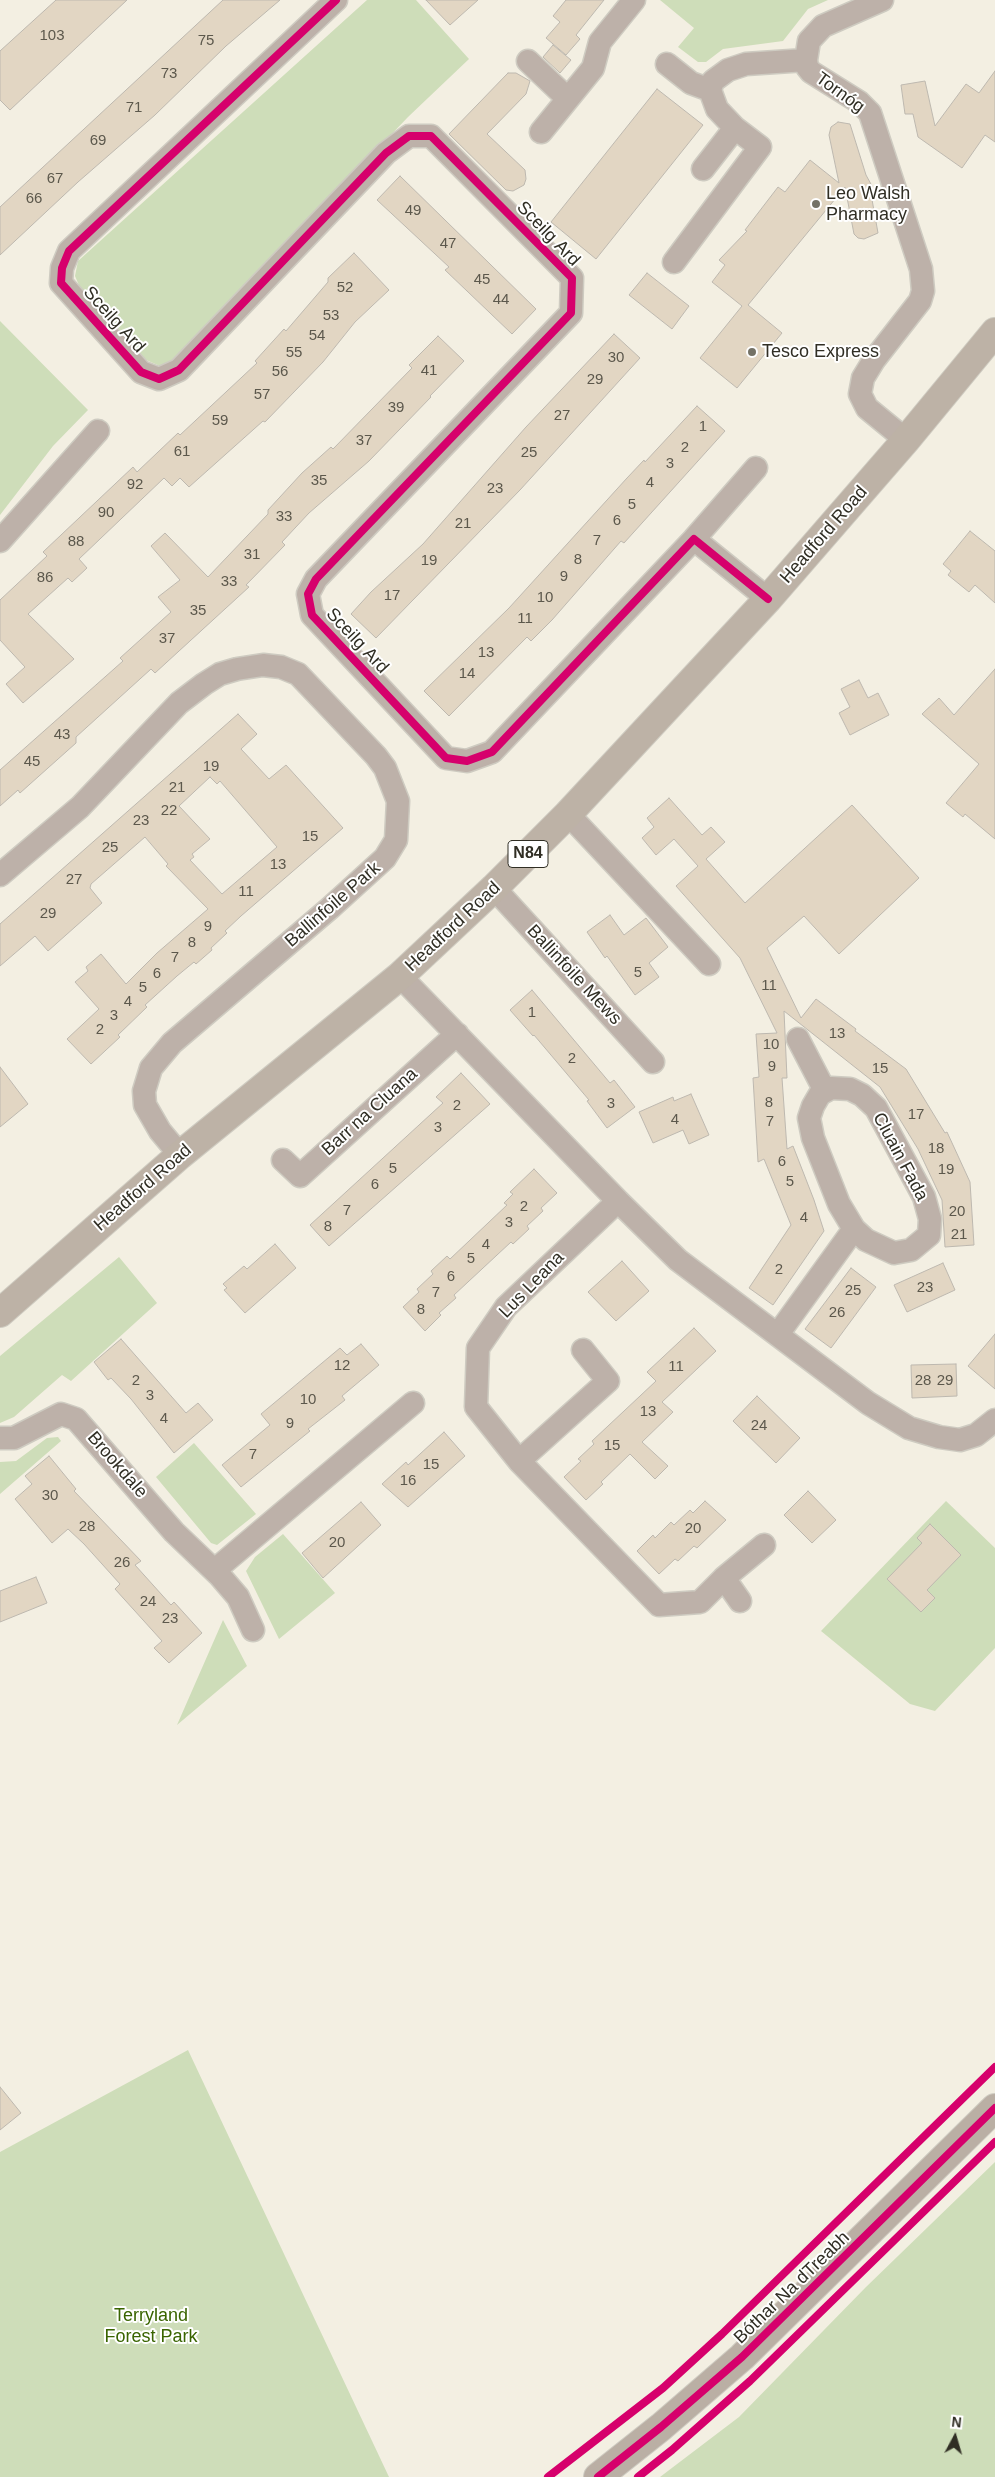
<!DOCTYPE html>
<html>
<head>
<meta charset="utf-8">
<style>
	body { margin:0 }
	#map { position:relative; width:995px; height:2477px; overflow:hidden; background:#f3efe2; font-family:Arial,sans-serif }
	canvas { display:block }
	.north { position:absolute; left:930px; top:2412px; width:50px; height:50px; -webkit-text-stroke:4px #fff; paint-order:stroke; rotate:6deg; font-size:14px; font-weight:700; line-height:20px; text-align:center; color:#302e24 }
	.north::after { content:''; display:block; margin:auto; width:18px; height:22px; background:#302e24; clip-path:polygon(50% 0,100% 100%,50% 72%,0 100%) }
</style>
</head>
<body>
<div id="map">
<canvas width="995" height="2477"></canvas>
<div class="north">N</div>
</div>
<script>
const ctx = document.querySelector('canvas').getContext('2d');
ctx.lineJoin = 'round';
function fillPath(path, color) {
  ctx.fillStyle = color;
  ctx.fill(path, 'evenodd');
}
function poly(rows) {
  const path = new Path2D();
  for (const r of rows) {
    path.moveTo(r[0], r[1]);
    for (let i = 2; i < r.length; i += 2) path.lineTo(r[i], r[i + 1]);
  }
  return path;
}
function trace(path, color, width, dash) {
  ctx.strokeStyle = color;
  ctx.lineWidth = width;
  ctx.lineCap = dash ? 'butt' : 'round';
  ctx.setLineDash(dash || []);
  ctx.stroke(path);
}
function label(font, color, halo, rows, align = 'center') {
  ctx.font = font + ' Arial,sans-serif';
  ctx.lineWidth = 4;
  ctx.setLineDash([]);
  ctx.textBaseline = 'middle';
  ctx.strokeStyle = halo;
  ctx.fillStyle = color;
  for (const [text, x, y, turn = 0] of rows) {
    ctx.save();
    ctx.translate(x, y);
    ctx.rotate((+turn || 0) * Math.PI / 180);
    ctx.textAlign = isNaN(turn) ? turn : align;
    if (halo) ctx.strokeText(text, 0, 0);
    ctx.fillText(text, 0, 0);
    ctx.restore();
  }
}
const green = poly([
	[367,0,416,0,469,59,408,117,175,361,160,366,146,360,81,290,75,276,78,261],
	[660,0,828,0,808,9,783,41,723,49,706,62,698,62,678,47,694,28],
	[0,321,88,410,53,446,0,515],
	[119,1257,157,1303,71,1381,62,1375,14,1417,0,1423,0,1356],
	[58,1437,61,1441,0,1494,0,1462,16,1461,47,1438],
	[194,1443,256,1514,217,1545,211,1543,156,1477],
	[946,1501,995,1548,995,1648,935,1711,910,1704,821,1631],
	[283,1534,335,1593,279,1639,246,1571,255,1557],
	[223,1620,247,1666,177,1725],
	[188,2050,389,2477,0,2477,0,2152],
	[995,2162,995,2477,660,2477,739,2417,866,2287]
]);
const building = poly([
	[56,0,127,0,10,110,0,100,0,51,56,0],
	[223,0,280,0,226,46,155,115,78,182,0,255,0,207,223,0],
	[426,0,478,0,450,25,426,0],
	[566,0,604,0,576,35,580,39,566,55,546,38,560,22,553,16,566,0],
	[553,45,571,60,560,73,543,57,553,45],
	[995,71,995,142,985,135,962,168,918,137,913,114,905,114,901,85,925,81,935,126,966,84,979,93,995,71],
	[508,73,516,73,530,81,526,94,487,134,525,170,526,179,524,185,513,191,506,190,449,134,508,73],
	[657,89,703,125,596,259,551,222,657,89],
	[838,122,850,124,866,175,872,186,871,194,878,233,864,239,858,238,854,234,845,187,748,305,782,333,737,388,700,358,742,306,712,282,725,265,719,260,747,231,745,230,778,187,785,192,810,160,839,183,829,135,831,127,838,122],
	[400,176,536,309,512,334,445,270,449,267,377,200,400,176],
	[354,253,389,290,355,322,323,362,265,422,263,421,189,487,180,478,172,486,164,478,79,559,87,568,72,582,68,578,28,614,74,659,23,703,6,684,25,667,0,640,0,600,47,556,43,552,133,467,137,472,178,433,180,435,257,363,255,361,284,329,286,331,328,282,328,278,354,253],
	[647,273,689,306,672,329,629,295,647,273],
	[614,334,640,358,520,490,376,638,351,614,371,592,423,544,526,427,614,334],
	[438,336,464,361,430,396,431,397,369,461,309,513,282,542,285,545,246,585,249,587,155,673,151,669,76,737,76,743,20,793,18,790,0,806,0,770,123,661,120,658,171,612,158,597,180,580,151,546,165,533,208,577,268,514,268,510,302,473,331,447,333,449,412,368,409,365,438,336],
	[697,406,725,431,624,543,621,541,552,620,531,641,527,637,449,716,424,691,509,608,627,478,644,460,645,462,697,406],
	[970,531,995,551,995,603,975,585,969,592,948,575,951,571,943,564,970,531],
	[995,669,995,839,965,814,963,817,946,803,979,764,922,714,939,698,954,715,995,669],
	[859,680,868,698,878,693,889,715,850,735,839,713,850,707,841,689,859,680],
	[238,714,257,734,241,749,269,779,286,765,343,828,241,916,225,931,227,933,211,948,212,950,196,964,194,962,177,976,145,1005,147,1007,118,1035,120,1037,91,1064,67,1039,99,1009,75,982,88,971,86,967,101,954,126,984,157,953,208,909,166,866,168,864,145,837,91,884,90,888,102,903,48,951,35,936,0,966,0,924,238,714],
	[210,777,217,784,220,781,277,847,222,894,190,860,194,857,192,854,210,839,179,806,210,777],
	[669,798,702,835,711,827,725,842,706,859,745,903,852,805,919,878,839,954,804,916,767,948,801,1018,816,999,856,1029,855,1031,906,1069,945,1133,947,1132,970,1182,974,1245,945,1247,942,1200,918,1149,880,1087,784,1011,787,1078,782,1078,787,1149,793,1146,814,1200,824,1231,773,1305,749,1288,791,1225,764,1159,758,1162,753,1078,759,1077,756,1034,777,1033,740,958,676,886,698,866,674,839,656,855,642,838,654,827,647,818,669,798],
	[610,915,624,935,646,918,668,947,649,963,659,977,635,995,607,956,605,958,587,932,610,915],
	[532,990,610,1083,614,1080,635,1107,607,1128,587,1101,589,1100,534,1035,533,1036,510,1010,532,990],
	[0,1067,28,1104,0,1127,0,1067],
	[461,1073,490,1104,329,1246,310,1225,443,1103,436,1097,461,1073],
	[691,1094,709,1135,689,1144,683,1130,653,1143,639,1112,673,1097,674,1101,691,1094],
	[534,1169,557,1193,541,1208,543,1211,527,1226,529,1229,513,1244,511,1242,454,1295,456,1298,439,1313,441,1315,425,1331,403,1307,419,1292,417,1289,433,1274,431,1271,447,1256,450,1259,507,1205,504,1203,513,1194,510,1192,534,1169],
	[275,1244,296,1268,245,1313,224,1290,227,1288,223,1284,244,1266,247,1269,275,1244],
	[622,1261,649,1291,616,1321,588,1292,622,1261],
	[943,1263,955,1290,907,1312,894,1285,943,1263],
	[851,1268,876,1287,831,1348,805,1329,851,1268],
	[694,1328,716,1351,662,1402,673,1412,642,1442,668,1466,655,1479,630,1454,601,1482,603,1484,586,1500,564,1477,581,1461,578,1459,594,1444,592,1441,656,1381,647,1372,694,1328],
	[995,1334,995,1389,968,1366,995,1334],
	[121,1339,186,1413,198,1403,213,1420,174,1453,131,1399,111,1378,108,1380,94,1362,121,1339],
	[361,1344,379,1365,342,1396,345,1400,308,1429,310,1431,241,1487,222,1465,270,1425,261,1414,340,1348,347,1355,361,1344],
	[956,1364,957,1396,912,1398,911,1365,956,1364],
	[757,1396,800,1438,776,1463,733,1421,757,1396],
	[444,1432,465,1456,408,1507,382,1484,406,1462,408,1465,444,1432],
	[49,1456,76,1489,74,1491,141,1561,135,1565,171,1605,174,1602,202,1633,169,1663,154,1648,162,1641,115,1589,120,1584,84,1544,68,1529,52,1543,15,1499,32,1484,25,1476,49,1456],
	[808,1491,836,1520,812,1543,784,1515,808,1491],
	[705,1501,726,1520,697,1548,694,1546,678,1561,675,1559,659,1574,637,1551,653,1535,655,1538,671,1522,674,1525,690,1510,693,1513,705,1501],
	[361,1502,381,1525,323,1578,302,1553,361,1502],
	[930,1524,961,1555,927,1590,935,1598,921,1612,887,1579,922,1543,917,1538,930,1524],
	[36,1577,47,1603,0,1622,0,1591,36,1577],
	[0,2087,21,2113,0,2130,0,2087]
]);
const minor = poly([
	[336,0,69,251,62,268,61,283,141,372,159,379,179,370,386,153,409,136,431,136,572,278,571,313,316,579,308,594,312,615,446,758,467,761,492,752,694,539,768,599],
	[882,0,823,26,809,41,806,60,807,67,811,72,859,102,870,113,921,269,923,291,920,301,874,360,863,378,860,394,867,408,906,440],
	[528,61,568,99],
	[667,64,691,83,710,90],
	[541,132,593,68,600,42,634,0],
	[703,169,735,128,717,109,710,90,713,81,728,70,746,64,806,60],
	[674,262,760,147,735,128],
	[694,539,756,468],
	[0,541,98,431],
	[568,814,709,964],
	[0,875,80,807,179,703,204,684,220,674,237,669,263,665,281,667,298,674,376,756,385,768,398,801,396,840,385,858,330,908,172,1043,151,1068,144,1091,145,1105,160,1131,180,1155],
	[494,888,653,1062],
	[400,976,618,1201,678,1260,868,1403,909,1428,939,1437,960,1440,976,1435,995,1420],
	[798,1039,825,1091],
	[831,1088,850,1089,862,1095,876,1108,924,1197,930,1219,929,1235,911,1250,894,1253,866,1240,854,1229,839,1204,813,1138,809,1118,813,1106,820,1094,831,1088],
	[283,1160,300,1176,457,1034],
	[618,1201,506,1307,478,1348,476,1407,519,1461,659,1605,700,1602,724,1578,764,1545],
	[778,1334,854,1229],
	[0,1438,14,1438,61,1414,76,1419,174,1532,220,1576,238,1597,253,1630],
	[519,1461,608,1381,583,1350],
	[215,1570,413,1403],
	[724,1578,740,1601]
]);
const primary = poly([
	[0,1313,180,1155,400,976,494,888,568,814,768,599,906,440,995,332]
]);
const trunk = poly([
	[598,2477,661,2427,742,2357,995,2108]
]);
const cycleway = poly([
	[336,0,69,251,62,268,61,283,141,372,159,379,179,370,386,153,409,136,431,136,572,278,571,313,316,579,308,594,312,615,446,758,467,761,492,752,694,539,768,599],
	[548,2477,663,2388,722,2334,995,2067],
	[598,2477,661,2427,742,2357,995,2108],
	[638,2477,672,2450,750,2381,995,2142]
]);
const markers = [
	[816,204,5,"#747266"],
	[752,352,5,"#747266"]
];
const numberNames = [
	["103",52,36],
	["75",206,41],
	["73",169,74],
	["71",134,108],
	["69",98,141],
	["67",55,179],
	["66",34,199],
	["49",413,211],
	["47",448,244],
	["45",482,280],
	["52",345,288],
	["44",501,300],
	["53",331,316],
	["54",317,336],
	["55",294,353],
	["30",616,358],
	["41",429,371],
	["56",280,372],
	["29",595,380],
	["57",262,395],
	["39",396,408],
	["27",562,416],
	["59",220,421],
	["1",703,427],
	["37",364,441],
	["2",685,448],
	["61",182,452],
	["25",529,453],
	["3",670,464],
	["35",319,481],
	["4",650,483],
	["92",135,485],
	["23",495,489],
	["5",632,505],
	["90",106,513],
	["33",284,517],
	["6",617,521],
	["21",463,524],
	["7",597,541],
	["88",76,542],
	["31",252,555],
	["8",578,560],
	["19",429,561],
	["9",564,577],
	["86",45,578],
	["33",229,582],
	["17",392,596],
	["10",545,598],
	["35",198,611],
	["11",525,619],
	["37",167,639],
	["13",486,653],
	["14",467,674],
	["43",62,735],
	["45",32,762],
	["19",211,767],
	["21",177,788],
	["22",169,811],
	["23",141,821],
	["15",310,837],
	["25",110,848],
	["13",278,865],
	["27",74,880],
	["11",246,892],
	["29",48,914],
	["9",208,927],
	["8",192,943],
	["7",175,958],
	["5",638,973],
	["6",157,974],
	["11",769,986],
	["5",143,988],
	["4",128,1002],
	["1",532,1013],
	["3",114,1016],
	["2",100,1030],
	["13",837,1034],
	["10",771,1045],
	["2",572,1059],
	["9",772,1067],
	["15",880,1069],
	["8",769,1103],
	["3",611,1104],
	["2",457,1106],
	["17",916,1115],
	["4",675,1120],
	["7",770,1122],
	["3",438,1128],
	["18",936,1149],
	["6",782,1162],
	["5",393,1169],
	["19",946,1170],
	["5",790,1182],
	["6",375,1185],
	["2",524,1207],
	["7",347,1211],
	["20",957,1212],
	["4",804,1218],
	["3",509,1223],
	["8",328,1227],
	["21",959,1235],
	["4",486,1245],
	["5",471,1259],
	["2",779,1270],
	["6",451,1277],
	["23",925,1288],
	["25",853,1291],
	["7",436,1293],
	["8",421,1310],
	["26",837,1313],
	["12",342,1366],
	["11",676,1367],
	["2",136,1381],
	["28",923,1381],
	["29",945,1381],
	["3",150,1396],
	["10",308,1400],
	["13",648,1412],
	["4",164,1419],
	["9",290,1424],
	["24",759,1426],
	["15",612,1446],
	["7",253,1455],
	["15",431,1465],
	["16",408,1481],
	["30",50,1496],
	["28",87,1527],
	["20",693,1529],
	["20",337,1543],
	["26",122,1563],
	["24",148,1602],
	["23",170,1619]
];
const shields = [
	[528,854,40]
];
const shieldNames = [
	["N84",528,854]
];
const streetNames = [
	["Tornóg",840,93,36],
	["Sceilg Ard",548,234,46],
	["Sceilg Ard",114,320,48],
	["Headford Road",824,535,-49],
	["Sceilg Ard",357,641,47],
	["Ballinfoile Park",333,905,-41],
	["Headford Road",453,927,-43],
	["Ballinfoile Mews",574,975,47],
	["Barr na Cluana",370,1112,-42],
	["Cluain Fada",900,1157,62],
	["Headford Road",143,1188,-41],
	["Lus Leana",532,1285,-46],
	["Brookdale",117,1465,49],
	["Bóthar Na dTreabh",792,2288,-44]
];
const poiNames = [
	["Leo Walsh",826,194],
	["Pharmacy",826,215],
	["Tesco Express",762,352]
];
const parkNames = [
	["Terryland",151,2316],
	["Forest Park",151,2337]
];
fillPath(green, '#ceddb9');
fillPath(building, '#e2d6c3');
trace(building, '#bdb8af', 1);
trace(minor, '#cecbc1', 25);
trace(primary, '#cecbc1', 30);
trace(trunk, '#cecbc1', 30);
trace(minor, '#bdb1a9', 22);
trace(primary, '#bdb2a6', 28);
trace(trunk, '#baafa4', 28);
trace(cycleway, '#d6006c', 8);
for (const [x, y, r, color] of markers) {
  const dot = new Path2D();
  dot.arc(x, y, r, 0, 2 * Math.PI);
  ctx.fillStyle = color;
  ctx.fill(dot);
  trace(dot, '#fff', 2);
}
label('15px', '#5c584c', null, numberNames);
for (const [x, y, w] of shields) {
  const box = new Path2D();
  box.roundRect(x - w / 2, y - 13.5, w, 27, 4);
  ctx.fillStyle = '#fff';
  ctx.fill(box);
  trace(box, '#302e24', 1);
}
label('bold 16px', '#302e24', null, shieldNames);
label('18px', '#302e24', '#fff', streetNames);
label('18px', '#302e24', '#fff', poiNames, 'left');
label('18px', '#396400', '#fff', parkNames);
</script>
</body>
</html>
